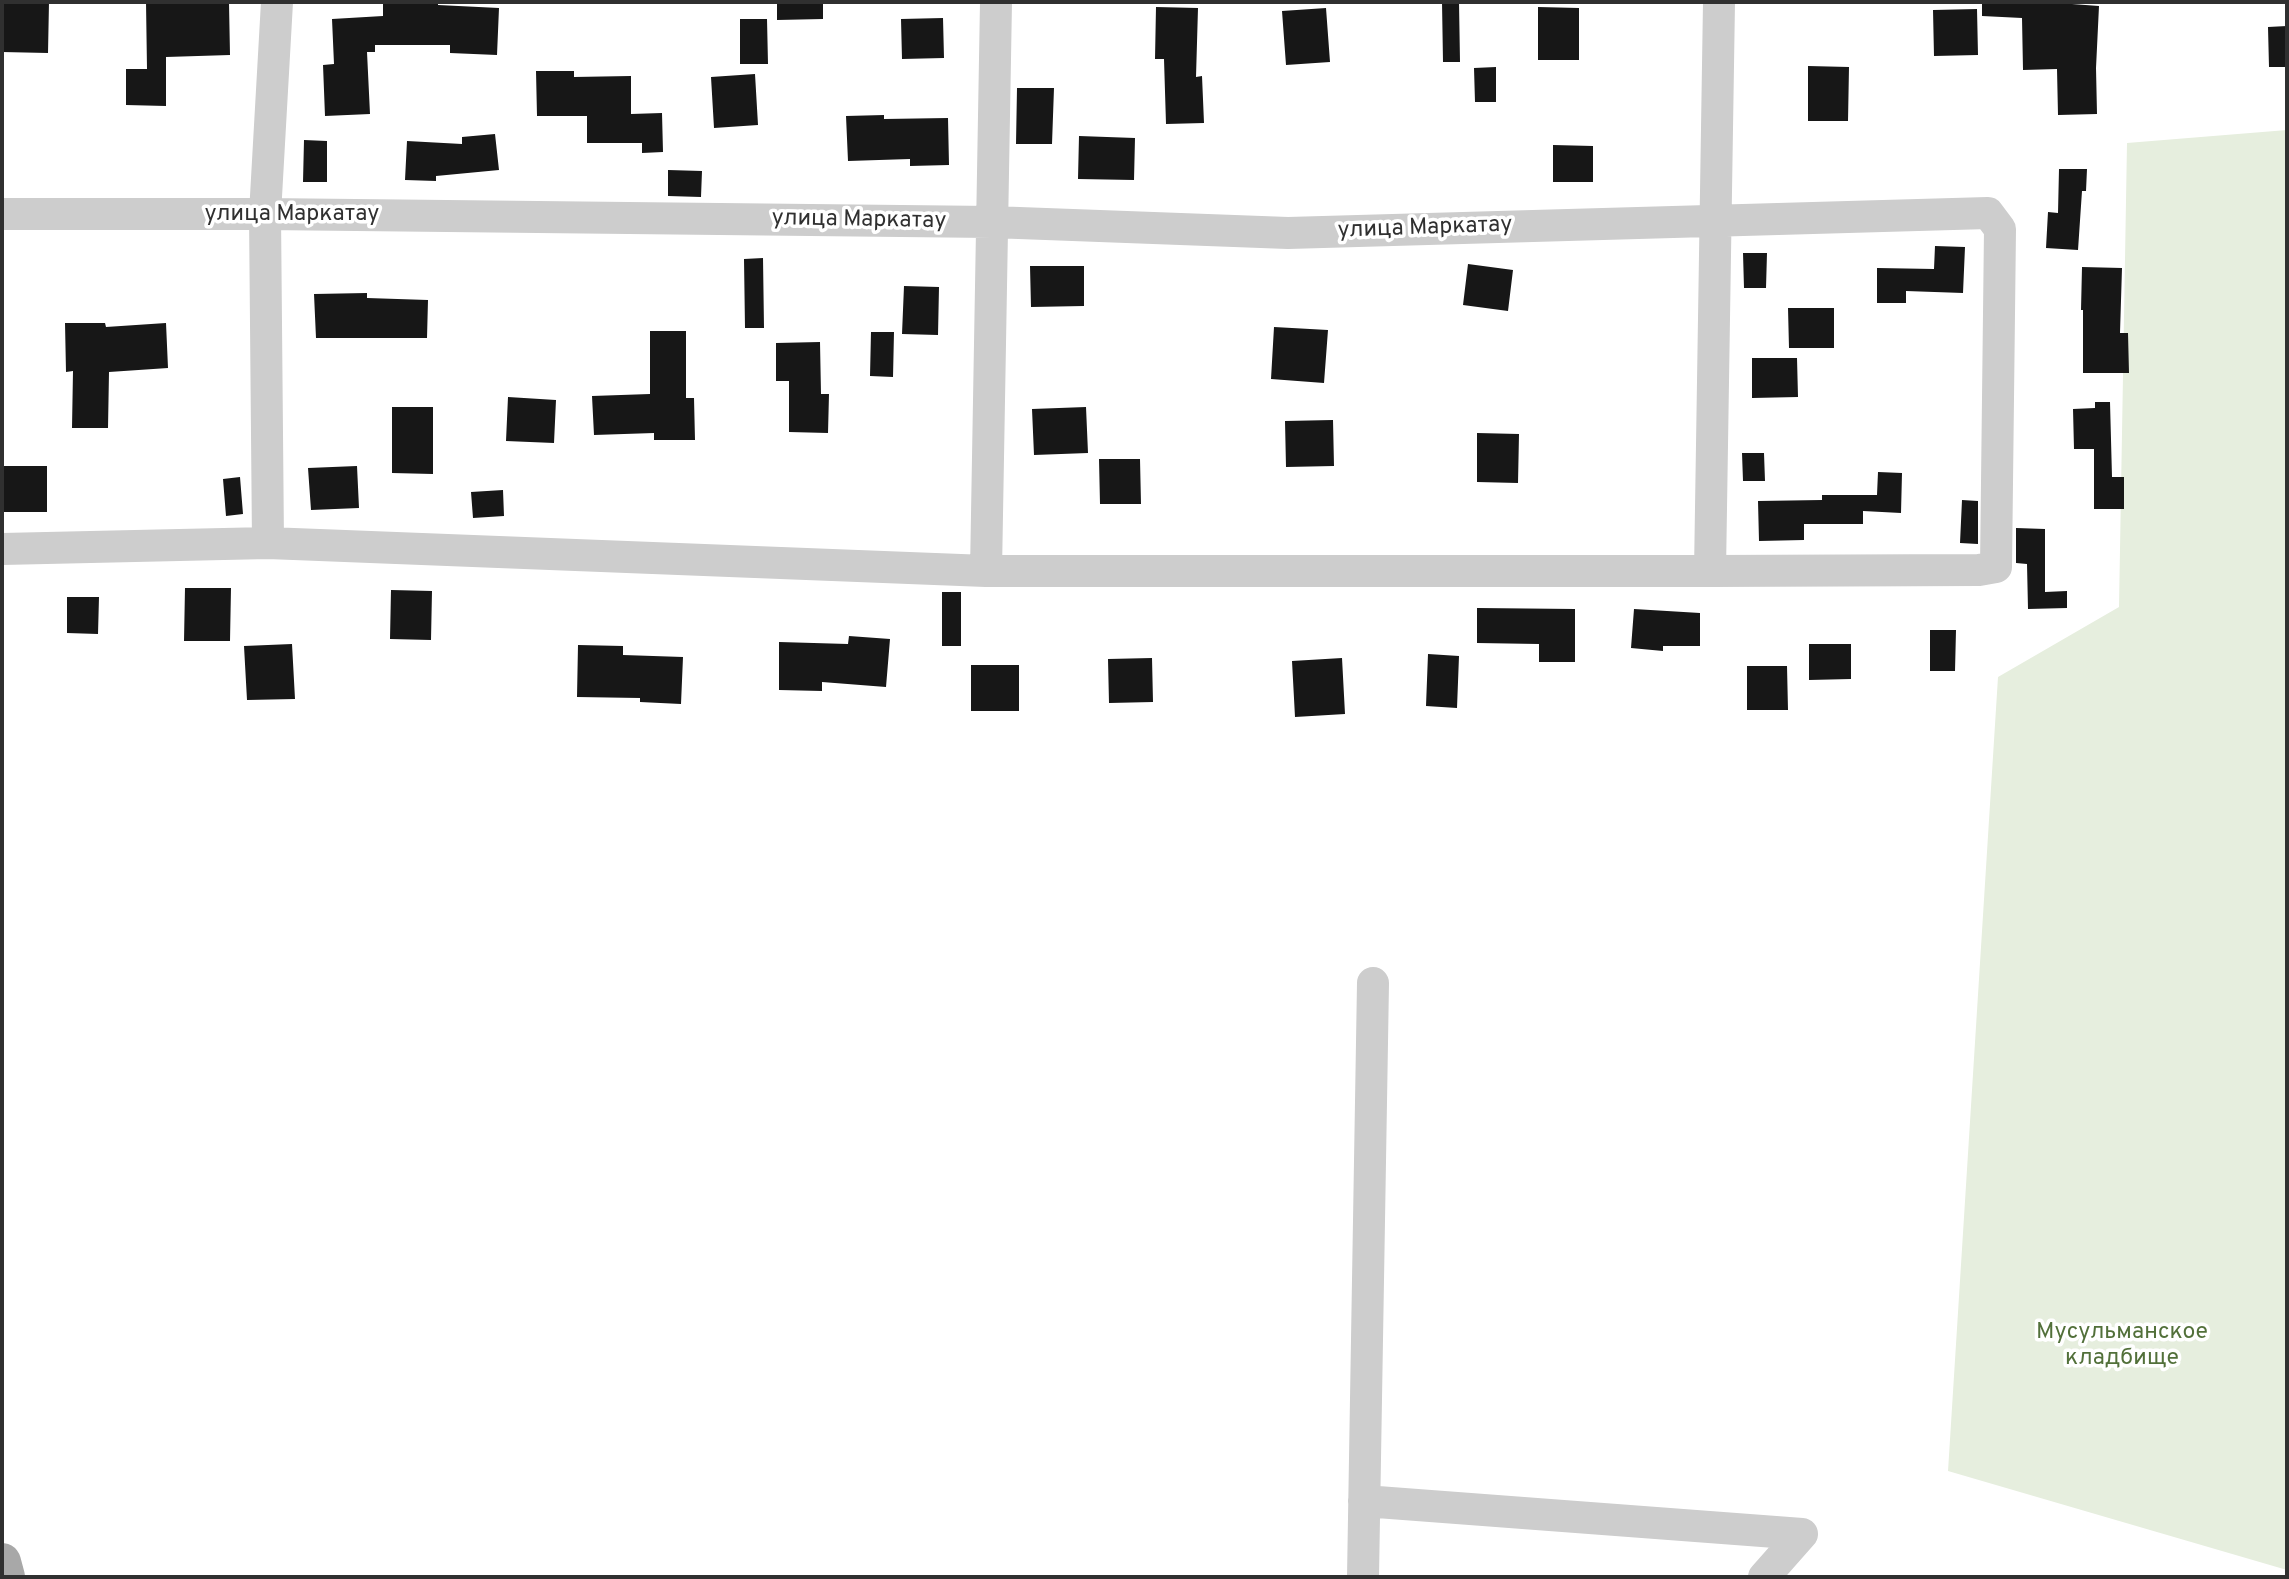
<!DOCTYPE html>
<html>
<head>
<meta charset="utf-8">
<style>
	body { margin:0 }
	#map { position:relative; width:2289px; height:1579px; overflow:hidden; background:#fff; font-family:Overpass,sans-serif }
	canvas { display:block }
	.frame { position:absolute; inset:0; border:4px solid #303030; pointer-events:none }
</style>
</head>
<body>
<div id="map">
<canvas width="2289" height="1579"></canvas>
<div class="frame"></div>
</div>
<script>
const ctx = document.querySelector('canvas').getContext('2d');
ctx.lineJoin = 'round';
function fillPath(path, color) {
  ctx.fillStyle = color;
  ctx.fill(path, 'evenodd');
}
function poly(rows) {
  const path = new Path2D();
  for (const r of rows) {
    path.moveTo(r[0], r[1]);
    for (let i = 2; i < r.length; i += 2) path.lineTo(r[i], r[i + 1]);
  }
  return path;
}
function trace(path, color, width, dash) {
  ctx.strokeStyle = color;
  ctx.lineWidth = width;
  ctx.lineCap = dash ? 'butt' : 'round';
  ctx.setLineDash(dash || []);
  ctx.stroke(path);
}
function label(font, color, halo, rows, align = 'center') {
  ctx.font = font + ' Overpass,sans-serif';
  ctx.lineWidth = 7;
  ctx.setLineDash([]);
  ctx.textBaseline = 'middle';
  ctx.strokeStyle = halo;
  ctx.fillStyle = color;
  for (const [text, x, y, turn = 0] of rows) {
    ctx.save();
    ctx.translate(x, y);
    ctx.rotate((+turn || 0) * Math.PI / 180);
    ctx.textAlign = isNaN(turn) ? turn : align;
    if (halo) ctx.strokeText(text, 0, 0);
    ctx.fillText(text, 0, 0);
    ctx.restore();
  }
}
const green = poly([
	[2287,130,2287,1570,1948,1471,1998,677,2119,607,2127,143]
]);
const building = poly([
	[4,2,49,2,48,53,2,52],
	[146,2,163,2,163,4,229,3,230,55,166,57,166,106,126,105,126,69,147,69],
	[383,2,438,2,438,5,499,8,497,55,450,53,450,45,375,45,375,52,367,52,370,114,325,116,323,65,334,64,332,19,383,16],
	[777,2,823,2,823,19,777,20],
	[1442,2,1459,2,1460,62,1443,62],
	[1982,2,2045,2,2099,6,2096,68,2097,114,2058,115,2057,69,2023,70,2022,18,1982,16],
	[1156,7,1198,8,1196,77,1202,76,1204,123,1166,124,1164,59,1155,59],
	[1538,7,1579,8,1579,60,1538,60],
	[1326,8,1330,62,1286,65,1282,11],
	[1977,9,1978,55,1934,56,1933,10],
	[943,18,944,58,902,59,901,19],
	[740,19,767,19,768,64,740,64],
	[2287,26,2287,67,2269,67,2268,27],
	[1808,66,1849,67,1848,121,1808,121],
	[1496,67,1496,102,1475,102,1474,68],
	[536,71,574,71,574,77,631,76,631,114,662,113,663,152,642,153,642,143,587,143,587,116,537,116],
	[755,74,758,125,714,128,711,77],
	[1017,88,1054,88,1052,144,1016,144],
	[884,115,884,119,948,118,949,165,910,166,910,159,848,161,846,116],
	[495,134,499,170,436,176,436,181,405,180,407,141,462,144,462,137],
	[1079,136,1135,138,1134,180,1078,179],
	[304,140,327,141,327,182,303,182],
	[1553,145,1593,146,1593,182,1553,182],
	[2059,169,2087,169,2086,191,2082,191,2078,250,2046,248,2048,212,2058,213],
	[668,170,702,171,701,197,668,196],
	[1935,246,1965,247,1963,293,1906,291,1906,303,1877,303,1877,268,1934,269],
	[1743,253,1767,253,1766,288,1744,288],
	[763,258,764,328,745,328,744,259],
	[1468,264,1513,270,1508,311,1463,305],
	[1030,266,1084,266,1084,306,1031,307],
	[2082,267,2122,268,2120,333,2128,333,2129,373,2083,373,2083,310,2081,310],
	[904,286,939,287,938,335,902,334],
	[367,293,367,298,428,300,427,338,316,338,314,294],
	[1788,308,1834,308,1834,348,1789,348],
	[65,323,105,323,106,327,166,323,168,368,109,372,108,428,72,428,73,371,66,372],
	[1274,327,1328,330,1324,383,1271,379],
	[650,331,686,331,686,398,694,398,695,440,654,440,654,433,594,435,592,396,650,394],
	[871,332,894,332,893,377,870,376],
	[820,342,821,394,829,394,828,433,789,432,789,381,776,381,776,343],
	[1752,358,1797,358,1798,397,1752,398],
	[508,397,556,400,554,443,506,441],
	[2095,402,2110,402,2112,477,2124,477,2124,509,2094,509,2094,449,2074,449,2073,409,2095,408],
	[392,407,433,407,433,474,392,473],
	[1086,407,1088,453,1034,455,1032,409],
	[1333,420,1334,466,1286,467,1285,421],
	[1477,433,1519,434,1518,483,1477,482],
	[1742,453,1764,453,1765,481,1743,481],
	[1099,459,1140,459,1141,504,1100,504],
	[4,466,47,466,47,512,4,512],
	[357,466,359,508,311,510,308,468],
	[1878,472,1902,473,1901,513,1863,511,1863,524,1804,524,1804,540,1759,541,1758,501,1822,500,1822,495,1877,495],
	[240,477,243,514,226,516,223,479],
	[503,490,504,516,473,518,471,492],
	[1962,500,1978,501,1978,544,1960,543],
	[2016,528,2045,529,2045,592,2067,591,2067,608,2028,609,2027,564,2016,563],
	[185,588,231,588,230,641,184,641],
	[391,590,432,591,431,640,390,639],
	[942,592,961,592,961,646,942,646],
	[67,597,99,597,98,634,67,633],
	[1477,608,1575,609,1575,662,1539,662,1539,644,1477,643],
	[1634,609,1700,613,1700,646,1663,646,1663,651,1631,648],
	[1930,630,1956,630,1955,671,1930,671],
	[849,636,890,639,886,687,822,682,822,691,779,690,779,642,848,644],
	[292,644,295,699,247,700,244,646],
	[1809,644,1851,644,1851,679,1809,680],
	[578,645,623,646,623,655,683,657,681,704,640,702,640,698,577,697],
	[1428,654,1459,656,1457,708,1426,706],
	[1152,658,1153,702,1109,703,1108,659],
	[1342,658,1345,714,1295,717,1292,661],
	[971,665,1019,665,1019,711,971,711],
	[1747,666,1787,666,1788,710,1747,710]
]);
const minor = poly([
	[2,214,265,214,992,222,1288,233,1988,213,2000,229,1996,567,1979,570,1710,571],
	[268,543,265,214,277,2],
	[2,549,268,543,986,571,1710,571,1719,2],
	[986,571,996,2],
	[1364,1501,1802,1534,1764,1577],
	[1363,1577,1373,983]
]);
const major = poly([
	[2,1562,6,1577]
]);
const streetNames = [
	["улица Маркатау",292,215],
	["улица Маркатау",859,221,1],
	["улица Маркатау",1425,229,-2]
];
const parkNames = [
	["Мусульманское",2122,1333],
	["кладбище",2122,1359]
];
fillPath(green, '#e6eede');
fillPath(building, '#171717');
trace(minor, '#cdcdcd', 32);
trace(major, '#a8a8a8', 38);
label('23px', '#303030', '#fff', streetNames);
label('23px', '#52703a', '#fff', parkNames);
</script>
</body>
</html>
